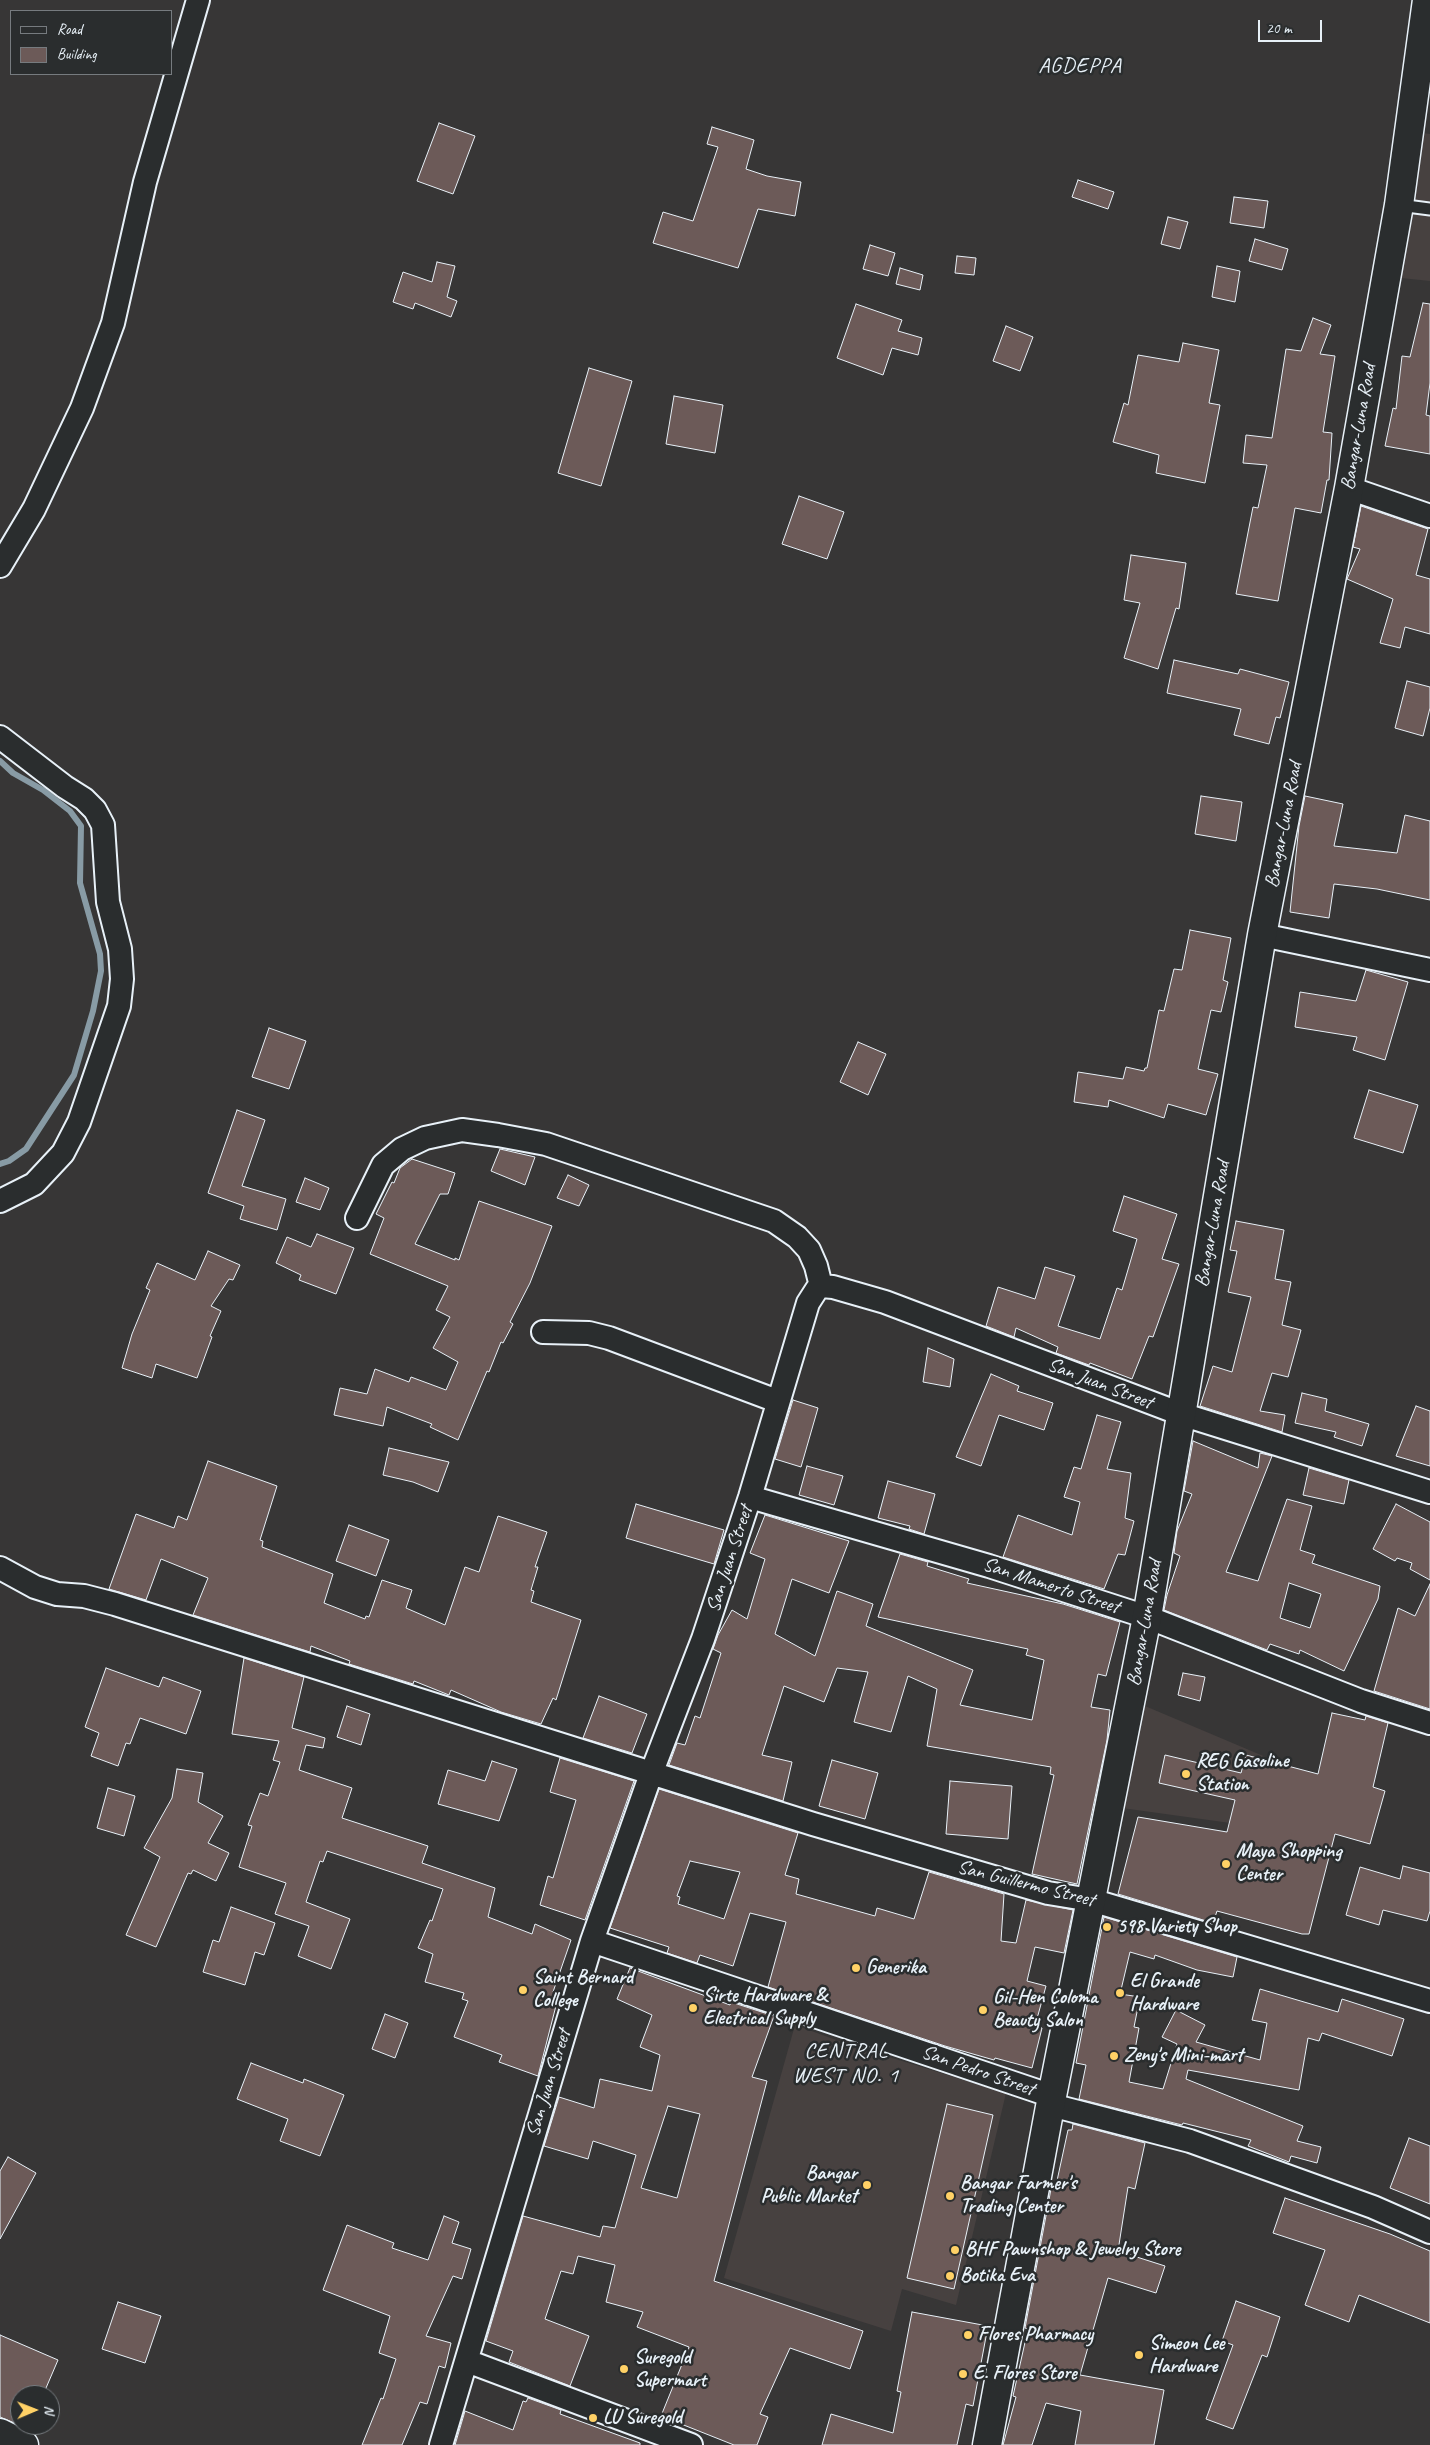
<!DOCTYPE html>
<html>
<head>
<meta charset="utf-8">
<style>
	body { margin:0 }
	#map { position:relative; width:1430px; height:2445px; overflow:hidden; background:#373636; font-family:Caveat,sans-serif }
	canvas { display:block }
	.legend { position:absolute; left:10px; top:10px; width:162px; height:65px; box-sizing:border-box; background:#2a2d2e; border:1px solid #767b7f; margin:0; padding:6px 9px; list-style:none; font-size:15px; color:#e8f1f8 }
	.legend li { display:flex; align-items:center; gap:10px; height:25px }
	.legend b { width:25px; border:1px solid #767b7f }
	.north { position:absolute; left:10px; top:2385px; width:50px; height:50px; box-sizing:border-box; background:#2a2d2e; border:1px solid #767b7f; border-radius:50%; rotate:89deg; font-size:14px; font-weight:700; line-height:20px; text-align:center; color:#e8f1f8 }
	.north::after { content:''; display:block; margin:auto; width:18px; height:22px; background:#ffd166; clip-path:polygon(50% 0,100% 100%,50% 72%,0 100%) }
	.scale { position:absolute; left:1258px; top:20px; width:64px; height:22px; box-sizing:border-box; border:2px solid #e8f1f8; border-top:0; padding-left:6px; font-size:15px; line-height:18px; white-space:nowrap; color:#e8f1f8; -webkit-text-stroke:4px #2a2d2e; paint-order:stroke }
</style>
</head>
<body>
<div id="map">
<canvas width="1430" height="2445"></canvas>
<ul class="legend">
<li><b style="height:6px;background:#2a2d2e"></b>Road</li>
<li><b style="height:14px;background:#6c5a58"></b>Building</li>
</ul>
<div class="north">N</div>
<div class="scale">20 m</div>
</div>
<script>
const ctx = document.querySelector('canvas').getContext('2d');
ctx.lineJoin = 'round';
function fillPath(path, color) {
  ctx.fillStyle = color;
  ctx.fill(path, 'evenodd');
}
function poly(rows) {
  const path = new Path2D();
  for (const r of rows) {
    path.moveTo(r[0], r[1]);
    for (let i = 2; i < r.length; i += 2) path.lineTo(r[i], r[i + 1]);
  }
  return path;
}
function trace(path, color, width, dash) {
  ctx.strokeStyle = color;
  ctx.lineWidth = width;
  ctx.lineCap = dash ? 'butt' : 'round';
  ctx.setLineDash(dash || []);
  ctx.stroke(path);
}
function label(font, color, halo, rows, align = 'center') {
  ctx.font = font + ' Caveat,sans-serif';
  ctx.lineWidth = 5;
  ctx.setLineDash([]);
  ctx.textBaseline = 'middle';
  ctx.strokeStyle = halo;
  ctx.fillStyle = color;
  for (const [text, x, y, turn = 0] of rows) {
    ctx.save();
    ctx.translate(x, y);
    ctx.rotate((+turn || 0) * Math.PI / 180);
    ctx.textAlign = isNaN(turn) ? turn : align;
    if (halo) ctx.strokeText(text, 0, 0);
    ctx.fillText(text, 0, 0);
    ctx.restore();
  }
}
const built = poly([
	[1422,133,1430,134,1430,281,1401,278],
	[1145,1706,1268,1758,1252,1826,1122,1808],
	[795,2025,850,2045,1006,2093,956,2305,902,2289,891,2331,724,2278]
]);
const stream = poly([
	[0,761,13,773,43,790,70,811,81,826,80,883,100,954,101,971,93,1011,74,1075,26,1149,9,1161,0,1164]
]);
const building = poly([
	[439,123,475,136,453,194,417,181,439,123],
	[712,127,754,140,746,169,767,176,801,182,795,216,758,209,738,268,653,243,663,212,693,221,718,147,707,144,712,127],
	[1078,180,1114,192,1108,209,1072,197,1078,180],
	[1234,197,1268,201,1264,228,1230,223,1234,197],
	[1168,217,1188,222,1180,249,1161,244,1168,217],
	[1255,239,1288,249,1282,270,1249,261,1255,239],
	[870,245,895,253,888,276,863,269,870,245],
	[957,256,976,258,974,275,955,273,957,256],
	[437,262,455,266,447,297,457,301,451,317,415,303,413,309,393,302,403,272,432,282,437,262],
	[1217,266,1240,271,1235,302,1212,297,1217,266],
	[900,268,923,275,920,290,896,284,900,268],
	[1423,303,1430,304,1430,383,1426,415,1430,416,1430,454,1385,446,1393,408,1396,409,1402,356,1410,357,1423,303],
	[856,304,902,320,898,331,922,338,918,355,892,348,883,375,837,358,856,304],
	[1313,318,1331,325,1320,354,1335,356,1323,432,1332,433,1329,480,1327,480,1321,513,1295,508,1278,601,1236,594,1253,507,1258,508,1267,465,1243,463,1246,435,1272,438,1286,349,1301,351,1313,318],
	[1006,326,1033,337,1020,371,993,361,1006,326],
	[1183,343,1219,350,1209,403,1220,405,1205,483,1156,473,1159,455,1113,442,1124,403,1128,405,1138,355,1179,362,1183,343],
	[589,368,632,381,601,486,558,473,589,368],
	[674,396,723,405,715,453,666,444,674,396],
	[799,496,844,512,827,559,782,544,799,496],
	[1361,506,1428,529,1416,575,1430,579,1430,634,1405,627,1400,648,1380,643,1393,599,1347,579,1360,549,1353,547,1361,506],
	[1131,555,1186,563,1179,609,1176,608,1158,669,1124,658,1140,603,1124,600,1131,555],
	[1174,660,1238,674,1240,669,1289,682,1280,718,1276,717,1269,744,1234,735,1241,709,1167,693,1174,660],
	[1407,681,1430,687,1430,708,1423,736,1395,728,1407,681],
	[1201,796,1242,802,1236,841,1195,834,1201,796],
	[1305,796,1343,804,1334,846,1397,853,1405,815,1430,821,1430,900,1377,889,1334,884,1329,918,1290,912,1299,826,1305,796],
	[1190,930,1231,938,1223,980,1228,982,1221,1012,1211,1010,1198,1069,1218,1074,1206,1115,1168,1104,1164,1118,1109,1100,1108,1107,1074,1102,1078,1072,1123,1079,1126,1067,1144,1071,1145,1068,1147,1068,1159,1010,1164,1011,1174,969,1182,970,1190,930],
	[1366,970,1408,982,1385,1060,1353,1050,1357,1037,1295,1027,1300,992,1356,1001,1366,970],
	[269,1028,306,1041,289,1089,252,1077,269,1028],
	[858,1042,886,1054,868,1095,840,1082,858,1042],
	[1369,1090,1418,1105,1403,1153,1354,1138,1369,1090],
	[237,1110,265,1120,242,1186,286,1199,277,1230,240,1219,244,1206,208,1193,237,1110],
	[500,1149,535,1157,525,1185,491,1171,500,1149],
	[412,1159,455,1173,448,1194,440,1194,415,1244,455,1260,455,1258,459,1260,479,1201,552,1226,530,1283,510,1322,513,1324,503,1343,501,1342,489,1372,487,1371,458,1440,430,1427,432,1424,387,1407,383,1426,334,1415,340,1388,367,1394,375,1369,409,1382,411,1377,446,1390,458,1362,433,1348,450,1317,436,1310,448,1286,370,1254,384,1218,376,1214,392,1182,394,1183,400,1168,412,1159],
	[568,1175,589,1185,579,1206,557,1198,568,1175],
	[305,1178,329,1188,320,1210,296,1202,305,1178],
	[1124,1196,1177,1214,1162,1259,1179,1264,1153,1337,1149,1336,1132,1379,1090,1363,1089,1365,1056,1353,1058,1347,1016,1328,1014,1337,986,1326,998,1287,1035,1299,1045,1267,1075,1276,1058,1326,1100,1339,1117,1288,1122,1290,1137,1239,1113,1231,1124,1196],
	[1236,1221,1284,1230,1275,1279,1291,1282,1282,1325,1301,1330,1288,1377,1272,1373,1260,1411,1285,1415,1282,1432,1200,1406,1213,1366,1232,1372,1251,1297,1228,1292,1237,1251,1230,1250,1236,1221],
	[317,1234,354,1248,336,1294,299,1280,301,1275,276,1263,287,1237,311,1247,317,1234],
	[208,1251,240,1265,233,1280,229,1279,211,1306,221,1311,210,1336,212,1337,197,1378,156,1364,152,1378,122,1368,132,1334,150,1290,146,1288,157,1263,195,1280,208,1251],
	[928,1348,954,1359,950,1387,923,1382,928,1348],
	[991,1374,1019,1386,1017,1391,1053,1403,1044,1430,999,1415,981,1466,956,1457,991,1374],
	[1302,1393,1327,1399,1325,1411,1369,1424,1362,1446,1334,1437,1336,1432,1295,1423,1302,1393],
	[793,1400,818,1408,801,1467,775,1459,793,1400],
	[1416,1406,1430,1411,1430,1466,1396,1456,1416,1406],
	[1097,1415,1121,1422,1107,1469,1131,1473,1125,1518,1134,1521,1125,1555,1118,1554,1104,1589,1003,1557,1018,1515,1072,1535,1080,1502,1064,1497,1074,1467,1081,1469,1097,1415],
	[1193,1441,1258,1468,1260,1453,1272,1456,1226,1572,1258,1581,1287,1499,1312,1506,1300,1550,1315,1555,1312,1563,1380,1586,1378,1599,1344,1671,1300,1650,1299,1654,1270,1644,1267,1650,1164,1610,1167,1595,1180,1556,1174,1553,1177,1531,1192,1494,1184,1491,1193,1441],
	[1289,1583,1321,1594,1310,1628,1280,1618,1289,1583],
	[389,1448,449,1462,438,1492,413,1482,383,1475,389,1448],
	[208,1461,277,1486,260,1540,263,1541,262,1547,333,1574,324,1603,365,1619,366,1616,369,1617,382,1580,412,1590,406,1608,445,1625,465,1567,479,1572,498,1516,547,1532,535,1567,538,1567,531,1590,534,1591,531,1602,581,1620,556,1700,553,1698,541,1724,501,1712,451,1690,449,1695,414,1681,413,1684,349,1664,350,1661,311,1646,310,1652,193,1615,208,1578,161,1559,146,1600,109,1589,136,1514,174,1528,178,1516,187,1520,208,1461],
	[807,1466,843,1476,834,1505,799,1495,807,1466],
	[1309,1468,1349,1480,1344,1504,1303,1495,1309,1468],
	[888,1481,935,1494,924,1534,909,1529,910,1526,878,1518,888,1481],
	[636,1504,724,1530,714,1564,626,1538,636,1504],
	[1396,1504,1430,1522,1430,1580,1410,1569,1412,1563,1397,1558,1395,1561,1373,1549,1396,1504],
	[765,1515,849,1541,829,1593,792,1579,775,1634,815,1656,837,1591,873,1604,866,1626,973,1670,960,1705,1032,1720,1044,1660,1026,1655,1028,1649,878,1617,900,1554,928,1562,927,1566,969,1579,967,1583,1063,1604,1120,1622,1106,1676,1098,1674,1091,1707,1110,1710,1107,1740,1077,1884,1032,1874,1054,1775,1050,1774,1051,1767,927,1746,937,1689,908,1676,891,1732,854,1722,868,1672,837,1668,824,1702,784,1686,762,1755,792,1762,783,1801,669,1765,677,1743,685,1745,695,1716,700,1718,721,1653,713,1649,718,1635,732,1610,747,1619,765,1559,750,1553,765,1515],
	[349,1525,389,1540,376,1576,336,1561,349,1525],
	[1430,1584,1430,1709,1374,1691,1398,1608,1415,1616,1430,1584],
	[244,1658,304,1677,292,1728,325,1738,323,1748,306,1745,299,1770,352,1788,342,1818,428,1846,422,1863,495,1888,488,1917,532,1934,535,1924,571,1940,553,1992,559,1994,538,2076,499,2062,502,2055,454,2037,468,2001,462,1999,464,1993,425,1982,433,1954,418,1948,430,1920,432,1921,443,1889,327,1851,323,1862,320,1861,306,1902,350,1919,331,1969,298,1956,309,1926,275,1914,286,1883,239,1867,252,1826,248,1825,260,1793,268,1796,280,1762,273,1760,279,1741,232,1734,244,1658],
	[106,1668,159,1687,163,1677,201,1691,186,1734,140,1718,130,1744,126,1743,118,1766,91,1756,99,1733,85,1727,106,1668],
	[1183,1673,1205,1677,1200,1701,1178,1695,1183,1673],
	[599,1696,647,1714,632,1753,583,1738,599,1696],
	[347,1706,370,1714,361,1745,337,1737,347,1706],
	[1332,1713,1365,1720,1366,1716,1388,1723,1373,1787,1385,1791,1370,1844,1335,1834,1309,1934,1302,1934,1217,1911,1213,1923,1118,1894,1138,1817,1227,1832,1235,1800,1159,1783,1165,1755,1241,1773,1246,1755,1318,1774,1332,1713],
	[560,1758,634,1781,585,1920,540,1905,548,1876,553,1878,576,1800,550,1792,560,1758],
	[832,1760,878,1773,865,1819,819,1806,832,1760],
	[492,1761,517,1769,499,1821,438,1804,448,1770,485,1781,492,1761],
	[177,1769,203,1773,198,1802,223,1816,208,1843,229,1853,216,1881,193,1870,191,1874,188,1873,156,1947,126,1935,160,1857,144,1848,172,1798,177,1769],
	[950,1781,1012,1786,1008,1839,946,1834,950,1781],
	[108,1788,135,1796,124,1836,97,1828,108,1788],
	[659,1789,798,1833,785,1875,799,1879,796,1894,875,1916,877,1908,914,1919,929,1872,1004,1894,1001,1941,1016,1943,1026,1900,1073,1910,1064,1953,1035,1947,1027,1981,1046,1986,1035,2026,1042,2028,1032,2068,995,2058,994,2060,945,2046,768,1987,786,1922,750,1913,733,1966,700,1955,697,1963,667,1953,669,1947,610,1928,659,1789],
	[690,1861,740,1872,724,1919,678,1904,680,1897,677,1896,690,1861],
	[1403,1866,1430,1873,1430,1911,1427,1921,1383,1910,1379,1925,1346,1915,1360,1867,1400,1879,1403,1866],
	[231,1907,275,1923,264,1955,255,1952,245,1985,203,1972,213,1940,219,1942,231,1907],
	[1104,1917,1237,1957,1233,1977,1197,1970,1155,1955,1154,1959,1130,1952,1120,1994,1140,1997,1134,2027,1139,2028,1129,2082,1163,2089,1177,2044,1162,2037,1176,2010,1205,2025,1196,2042,1260,2060,1267,2023,1252,2020,1260,1989,1338,2012,1342,1999,1404,2019,1392,2056,1322,2033,1319,2041,1308,2038,1299,2090,1188,2070,1186,2079,1303,2126,1297,2141,1321,2147,1317,2163,1291,2156,1289,2162,1248,2146,1251,2140,1183,2123,1182,2125,1079,2099,1086,2065,1076,2063,1104,1917],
	[630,1968,730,2005,731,2002,774,2016,752,2077,767,2081,714,2281,863,2331,850,2369,790,2348,760,2414,768,2417,757,2445,734,2445,661,2416,689,2347,637,2327,643,2312,606,2302,615,2265,578,2256,573,2274,561,2271,545,2319,589,2336,570,2386,509,2362,513,2351,486,2341,523,2216,600,2237,603,2226,615,2228,636,2155,593,2141,588,2159,544,2146,559,2097,594,2108,600,2079,652,2091,660,2055,640,2047,652,2015,617,1999,630,1968],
	[668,2106,700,2114,677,2198,641,2188,668,2106],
	[385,2014,408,2023,395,2058,372,2049,385,2014],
	[251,2063,303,2083,304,2079,344,2095,320,2156,280,2141,288,2119,237,2099,251,2063],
	[947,2104,993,2115,954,2289,907,2278,947,2104],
	[1073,2124,1145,2143,1135,2189,1128,2187,1118,2251,1165,2266,1156,2293,1108,2278,1080,2375,1164,2390,1154,2445,1075,2445,1081,2411,1046,2403,1032,2445,1003,2445,1016,2397,1013,2396,1028,2329,1025,2328,1051,2189,1055,2190,1068,2130,1072,2130,1073,2124],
	[1409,2138,1430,2146,1430,2204,1390,2188,1409,2138],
	[8,2157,36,2173,0,2239,0,2171,8,2157],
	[1285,2198,1390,2234,1430,2251,1430,2323,1359,2295,1349,2322,1305,2305,1325,2250,1273,2233,1285,2198],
	[444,2216,459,2222,452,2243,471,2249,462,2279,453,2276,426,2336,451,2343,445,2368,439,2366,427,2404,420,2402,402,2445,362,2445,381,2398,383,2399,396,2359,379,2353,390,2316,323,2290,347,2225,394,2243,392,2248,428,2260,444,2216],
	[1236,2301,1280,2317,1267,2357,1262,2355,1233,2429,1206,2419,1233,2345,1222,2341,1236,2301],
	[118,2302,161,2316,145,2363,102,2349,118,2302],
	[912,2312,988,2326,973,2406,966,2404,957,2445,822,2445,831,2414,893,2433,901,2392,897,2391,912,2312],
	[0,2335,58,2360,43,2395,20,2395,20,2425,31,2425,29,2429,0,2417,0,2335],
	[528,2398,561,2410,560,2414,640,2443,640,2445,455,2445,465,2411,513,2430,523,2401,526,2402,528,2398]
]);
const service = poly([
	[1399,205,1430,209]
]);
const minor = poly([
	[1349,488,1430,516],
	[0,566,34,509,82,408,113,323,145,182,198,0],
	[0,737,65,787,84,799,95,810,103,825,108,902,120,949,122,979,119,1006,79,1122,63,1153,34,1184,0,1201],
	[1262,935,1430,970],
	[357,1218,383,1165,402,1149,425,1138,462,1130,498,1135,546,1144,774,1221,797,1237,809,1250,816,1266,821,1286],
	[543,1332,589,1333,609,1338,777,1401],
	[750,1497,989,1566,1147,1617,1361,1701,1430,1723],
	[0,1568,35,1587,57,1594,84,1596,115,1604,813,1824,1048,1893,1091,1900,1430,2001],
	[592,1941,1052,2096],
	[1051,2105,1190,2141,1373,2207,1430,2232],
	[467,2361,691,2445],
	[441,2445,592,1941,651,1774,703,1639,750,1497,808,1303,817,1289,821,1286,833,1287,885,1302,1181,1414,1430,1492]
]);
const secondary = poly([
	[987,2445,1052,2096,1147,1617,1262,935,1349,488,1399,205,1427,0]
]);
const trunk = poly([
	[0,2433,24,2445]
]);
const markers = [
	[1186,1774,5,"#ffd166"],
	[1226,1864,5,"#ffd166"],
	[1107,1927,5,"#ffd166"],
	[856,1968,5,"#ffd166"],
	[523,1990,5,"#ffd166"],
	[1120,1993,5,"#ffd166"],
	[693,2008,5,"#ffd166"],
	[983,2010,5,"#ffd166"],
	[1114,2056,5,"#ffd166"],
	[867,2185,5,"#ffd166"],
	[950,2196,5,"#ffd166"],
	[955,2250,5,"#ffd166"],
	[950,2276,5,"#ffd166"],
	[968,2335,5,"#ffd166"],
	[1139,2355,5,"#ffd166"],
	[624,2369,5,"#ffd166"],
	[963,2374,5,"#ffd166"],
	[593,2418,5,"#ffd166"]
];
const streetNames = [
	["Bangar-Luna Road",1359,427,-80],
	["Bangar-Luna Road",1284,825,-79],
	["Bangar-Luna Road",1213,1224,-80],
	["San Juan Street",1100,1384,21],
	["San Juan Street",730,1559,-72],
	["San Mamerto Street",1051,1586,18],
	["Bangar-Luna Road",1145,1623,-80],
	["San Guillermo Street",1026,1884,14],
	["San Pedro Street",978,2071,19],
	["San Juan Street",549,2083,-73]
];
const poiNames = [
	["REG Gasoline",1196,1762],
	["Station",1196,1785],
	["Maya Shopping",1236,1852],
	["Center",1236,1875],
	["598 Variety Shop",1117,1927],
	["Generika",866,1968],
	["Saint Bernard",533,1978],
	["College",533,2001],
	["El Grande",1130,1982],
	["Hardware",1130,2005],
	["Sirte Hardware &",703,1996],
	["Electrical Supply",703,2019],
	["Gil-Hen Coloma",993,1998],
	["Beauty Salon",993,2021],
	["Zeny's Mini-mart",1124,2056],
	["Bangar",857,2174,"right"],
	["Public Market",857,2197,"right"],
	["Bangar Farmer's",960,2184],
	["Trading Center",960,2207],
	["BHF Pawnshop & Jewelry Store",965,2250],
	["Botika Eva",960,2276],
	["Flores Pharmacy",978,2335],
	["Simeon Lee",1149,2344],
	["Hardware",1149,2367],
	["Suregold",634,2358],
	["Supermart",634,2381],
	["E. Flores Store",973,2374],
	["LU Suregold",603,2418]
];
const quarterNames = [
	["AGDEPPA",1080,66],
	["CENTRAL",846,2051],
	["WEST NO. 1",846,2076]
];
fillPath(built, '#474140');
trace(stream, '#889ba5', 6);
fillPath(building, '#6c5a58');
trace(building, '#e8f1f8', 1);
trace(service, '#e8f1f8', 15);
trace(minor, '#e8f1f8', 26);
trace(secondary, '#e8f1f8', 31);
trace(trunk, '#e8f1f8', 31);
trace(service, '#2a2d2e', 11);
trace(minor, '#2a2d2e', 22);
trace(secondary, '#2a2d2e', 28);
trace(trunk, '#2a2d2e', 28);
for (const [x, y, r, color] of markers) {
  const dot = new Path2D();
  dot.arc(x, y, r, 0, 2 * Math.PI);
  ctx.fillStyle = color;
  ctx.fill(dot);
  trace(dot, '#2a2d2e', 2);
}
label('20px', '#e8f1f8', '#2a2d2e', streetNames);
label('bold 20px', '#e8f1f8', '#2a2d2e', poiNames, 'left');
ctx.letterSpacing = '1px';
label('22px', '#e8f1f8', '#2a2d2e', quarterNames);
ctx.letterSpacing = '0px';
</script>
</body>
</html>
